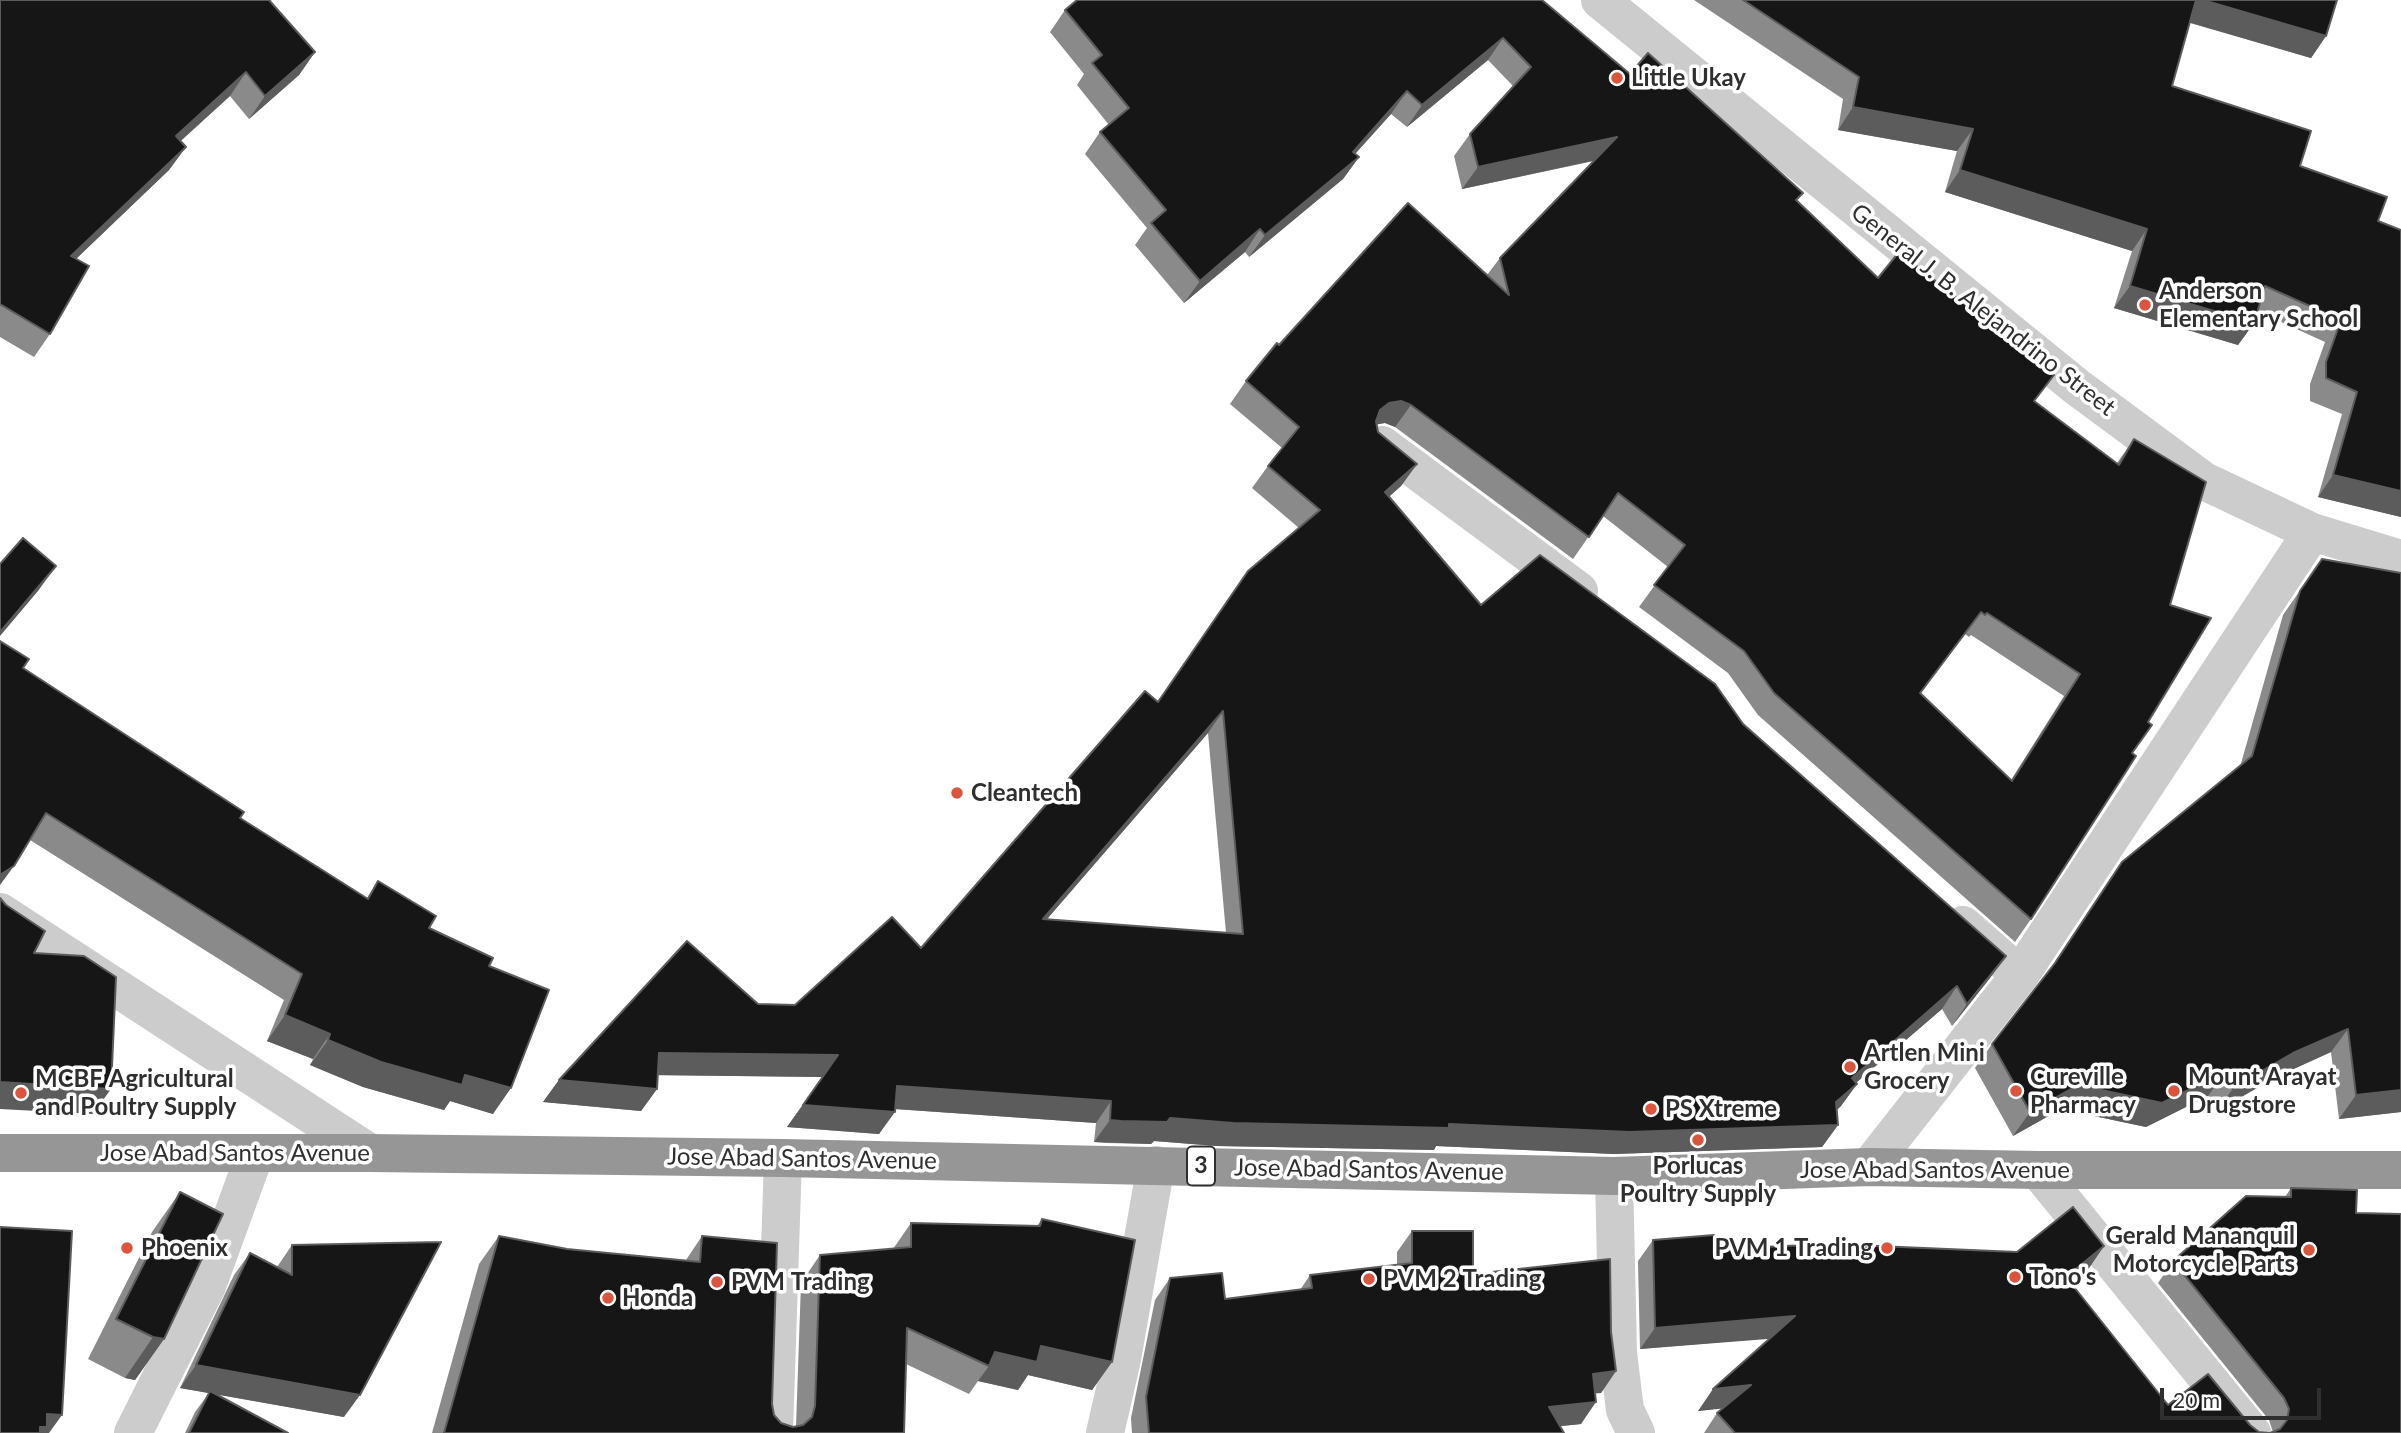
<!DOCTYPE html>
<html>
<head>
<meta charset="utf-8">
<style>
	body { margin:0 }
	#map { position:relative; width:2401px; height:1433px; overflow:hidden; background:#fff; font-family:Lato,sans-serif }
	canvas { display:block }
	.scale { position:absolute; left:2160px; top:1388px; width:161px; height:32px; box-sizing:border-box; border:4px solid #2f2f2f; border-top:0; padding-left:9px; font-size:21px; line-height:24px; white-space:nowrap; color:#2f2f2f; -webkit-text-stroke:5px #fff; paint-order:stroke }
</style>
</head>
<body>
<div id="map">
<canvas width="2401" height="1433"></canvas>
<div class="scale">20 m</div>
</div>
<script>
const ctx = document.querySelector('canvas').getContext('2d');
ctx.lineJoin = 'round';
function poly(rows) {
  const path = new Path2D();
  for (const r of rows) {
    path.moveTo(r[0], r[1]);
    for (let i = 2; i < r.length; i += 2) path.lineTo(r[i], r[i + 1]);
  }
  return path;
}
function trace(path, color, width, dash) {
  ctx.strokeStyle = color;
  ctx.lineWidth = width;
  ctx.lineCap = dash ? 'butt' : 'round';
  ctx.setLineDash(dash || []);
  ctx.stroke(path);
}
function fillPath(path, color) {
  ctx.fillStyle = color;
  ctx.fill(path, 'evenodd');
}
function label(font, color, halo, rows, align = 'center') {
  ctx.font = font + ' Lato,sans-serif';
  ctx.lineWidth = 7;
  ctx.setLineDash([]);
  ctx.textBaseline = 'middle';
  ctx.strokeStyle = halo;
  ctx.fillStyle = color;
  for (const [text, x, y, turn = 0] of rows) {
    ctx.save();
    ctx.translate(x, y);
    ctx.rotate((+turn || 0) * Math.PI / 180);
    ctx.textAlign = isNaN(turn) ? turn : align;
    if (halo) ctx.strokeText(text, 0, 0);
    ctx.fillText(text, 0, 0);
    ctx.restore();
  }
}
const minor = poly([
	[1600,0,2077,387,2204,481,2312,532,2401,559],
	[1382,445,1579,591],
	[0,912,370,1153],
	[1963,925,2020,975],
	[1869,1167,2020,975,2312,532],
	[2038,1170,2252,1433],
	[1614,1176,1618,1353,1625,1410,1636,1433],
	[133,1433,207,1286,255,1154],
	[774,1433,783,1158],
	[1105,1433,1122,1359,1156,1165]
]);
const highway = poly([
	[0,1153,370,1153,783,1158,1614,1176,1869,1167,2038,1170,2401,1170]
]);
const wall = poly([
	[0,0,272,0,270,1,315,52,299,75,249,119,230,96,180,141,186,147,169,170,76,259,50,334,34,357,0,337],
	[1542,0,1630,74,1797,201,1878,278,2035,402,2117,463,2134,439,2170,605,2148,722,2132,753,2031,919,2015,942,1758,715,1728,673,1639,607,1668,567,1603,516,1573,559,1395,427,1385,423,1376,424,1378,432,1417,464,1401,486,1389,497,1481,605,1743,724,2006,956,1990,978,1952,1026,1942,1009,1856,1083,1857,1084,1841,1106,1837,1110,1838,1125,1822,1147,1614,1154,1436,1146,1434,1150,1217,1146,1154,1141,1151,1144,1106,1143,1094,1142,1096,1123,895,1109,879,1134,787,1127,822,1077,658,1075,657,1089,641,1111,543,1102,559,1080,758,1004,795,1005,921,948,1157,702,1299,528,1252,488,1268,466,1282,448,1230,404,1246,381,1279,345,1487,275,1500,258,1594,161,1462,189,1454,156,1470,134,1513,86,1488,60,1407,127,1391,114,1355,154,1359,157,1343,179,1249,257,1245,252,1184,303,1135,245,1147,228,1085,154,1100,132,1109,125,1077,85,1084,74,1050,32,1065,10],
	[1965,634,1969,637,1971,635,2064,696,2011,780,1921,693],
	[1208,733,1226,933,1047,919],
	[1694,0,2337,0,2326,36,2311,58,2190,23,2172,86,2300,166,2378,221,2401,230,2401,517,2318,497,2342,414,2310,401,2310,384,2325,342,2257,311,2254,323,2238,345,2114,308,2132,251,1945,192,1957,151,1838,130,1843,99],
	[2322,559,2401,1112,2339,1119,2331,1052,2276,1077,2217,1111,2208,1096,2146,1127,2061,1109,2013,1136,1975,1068,1992,1044,2049,971,2122,862,2240,767,2283,615],
	[23,668,240,818,367,898,378,881,429,928,489,966,493,1114,450,1101,444,1110,363,1087,310,1065,313,1059,267,1041,284,1000,30,840],
	[2291,1188,2356,1213,2401,1433,2273,1432,2269,1420,2158,1283,2173,1261,2285,1197],
	[180,1192,164,1339,135,1380,125,1378,88,1359,152,1232],
	[1042,1219,1112,1362,1092,1390,1028,1375,1018,1390,978,1381,969,1394,906,1364,904,1433,432,1433,479,1264,499,1236,567,1249,686,1260,702,1236,772,1404,774,1415,781,1423,793,1427,796,1426,801,1283,820,1255,893,1249,911,1223,1037,1226],
	[1412,1231,1473,1274,1611,1332,1616,1371,1601,1393,1595,1393,1581,1424,1560,1426,1564,1433,1132,1433,1131,1418,1155,1300,1170,1278,1225,1299,1300,1290,1310,1275,1397,1265,1397,1252],
	[1653,1240,1715,1249,2017,1252,2104,1246,2089,1268,2070,1283,2168,1405,2250,1425,2259,1432,2269,1433,1704,1433,1717,1413,1724,1408,1698,1411,1770,1338,1640,1349,1638,1261],
	[292,1245,344,1417,215,1394,288,1433,185,1433,195,1412,209,1393,180,1388,234,1275,250,1253,277,1267]
]);
const shadedWall = poly([
	[2196,0,2203,0,2326,36,2311,58,2181,20],
	[1503,38,1488,60,1407,127,1422,105],
	[315,52,299,75,249,119,265,96],
	[246,72,230,96,160,160,176,136],
	[1407,91,1391,114,1337,174,1353,152],
	[1853,107,1973,129,1957,151,1838,130],
	[1617,137,1601,159,1462,189,1478,167],
	[186,147,169,170,55,279,71,256],
	[1359,157,1343,179,1249,257,1265,235],
	[1960,170,2147,229,2132,251,1945,192],
	[1260,229,1245,252,1184,303,1200,281],
	[2130,286,2254,323,2238,345,2114,308],
	[1401,401,1411,405,1395,427,1385,423,1374,425,1380,410,1389,403],
	[1417,464,1401,486,1369,514,1385,492],
	[2333,475,2401,491,2401,517,2318,497],
	[56,566,38,591,0,636,0,632],
	[1981,612,1965,634,1904,715,1920,693],
	[1223,711,1208,733,1028,941,1043,919],
	[14,866,0,885,0,875],
	[2006,956,1990,978,1952,1026,1967,1004],
	[1957,986,1942,1009,1836,1100,1852,1078],
	[285,1015,330,1034,313,1059,267,1041],
	[2348,1029,2331,1052,2276,1077,2217,1111,2234,1087,2293,1053],
	[328,1040,465,1075,511,1088,493,1114,450,1101,444,1110,363,1087,310,1065],
	[659,1053,838,1055,822,1077,644,1075],
	[2225,1072,2208,1096,2146,1127,2061,1109,2013,1136,2030,1112,2078,1085],
	[559,1080,657,1089,641,1111,543,1102],
	[0,1082,111,1089,93,1114,0,1109],
	[1857,1084,1841,1106,1821,1124,1836,1102],
	[897,1086,1111,1101,1096,1123,881,1108],
	[2401,1090,2401,1112,2339,1119,2356,1095],
	[803,1105,895,1112,879,1134,787,1127],
	[1170,1118,1449,1124,1838,1125,1822,1147,1614,1154,1436,1146,1434,1150,1217,1146,1154,1141,1151,1144,1094,1142,1110,1120],
	[2104,1246,2089,1268,2051,1298,2066,1277],
	[1795,1316,1780,1338,1640,1349,1655,1328],
	[153,1337,164,1339,135,1380,125,1378],
	[1041,1346,1112,1362,1092,1390,1028,1375,1018,1390,978,1381,989,1366,995,1352],
	[196,1365,360,1395,344,1417,180,1388],
	[1616,1371,1601,1393,1578,1395,1593,1374],
	[1751,1385,1736,1407,1698,1411,1713,1389],
	[1596,1402,1581,1424,1534,1429,1549,1407],
	[47,1414,62,1415,49,1433,34,1433]
]);
const building = poly([
	[0,0,269,0,315,52,265,96,246,72,176,136,186,147,71,256,89,266,50,334,0,304,0,0],
	[1077,0,1542,0,1630,74,1648,53,1803,193,1796,200,1878,278,1899,252,2054,375,2034,401,2119,465,2134,439,2206,482,2170,605,2211,618,2148,722,2152,725,2132,753,2136,756,2031,919,1774,693,1744,651,1654,585,1685,545,1618,493,1589,537,1411,405,1401,401,1389,403,1380,410,1376,421,1378,432,1417,464,1385,492,1481,605,1540,555,1715,684,1743,724,2006,956,1967,1004,1957,986,1852,1078,1857,1084,1836,1102,1838,1125,1629,1132,1449,1124,1449,1128,1233,1123,1170,1118,1167,1122,1121,1121,1110,1120,1111,1101,897,1086,895,1112,803,1105,838,1055,659,1053,657,1089,559,1080,687,941,758,1004,795,1005,892,917,921,948,1145,691,1158,702,1248,571,1320,510,1268,466,1299,427,1246,381,1277,343,1279,345,1408,203,1509,295,1500,258,1617,137,1478,167,1470,134,1531,67,1503,38,1422,105,1407,91,1353,152,1359,157,1265,235,1260,229,1200,281,1151,223,1166,210,1100,132,1129,108,1092,63,1102,55,1065,10,1077,0],
	[1981,612,1985,615,1987,613,2080,674,2012,781,1920,693,1981,612],
	[1223,711,1243,934,1043,919,1223,711],
	[1743,0,2196,0,2172,86,2311,131,2300,166,2387,197,2378,221,2401,230,2401,491,2333,475,2357,392,2326,378,2326,362,2341,320,2265,286,2254,323,2130,286,2147,229,1960,170,1973,129,1853,107,1859,77,1743,0],
	[2203,0,2337,0,2326,36,2203,0],
	[23,538,56,566,0,632,0,564,23,538],
	[2322,559,2401,573,2401,1090,2356,1095,2348,1029,2293,1053,2234,1087,2225,1072,2162,1103,2078,1085,2030,1112,1992,1044,2055,963,2122,862,2252,756,2300,591,2322,559],
	[0,641,29,659,23,668,244,812,240,818,368,899,378,881,436,916,429,928,493,958,489,966,549,990,511,1088,465,1075,462,1085,381,1062,328,1040,330,1034,285,1015,302,974,46,813,14,866,0,875,0,641],
	[0,898,6,905,45,931,34,953,84,956,116,977,111,1089,0,1082,0,898],
	[2291,1188,2357,1190,2356,1213,2401,1214,2401,1433,2270,1433,2280,1429,2287,1420,2289,1409,2284,1398,2173,1261,2246,1196,2291,1197,2291,1188],
	[180,1192,223,1214,164,1339,153,1337,116,1319,180,1192],
	[2073,1207,2104,1246,2066,1277,2168,1405,2208,1374,2250,1425,2259,1432,2269,1433,1735,1433,1717,1413,1751,1385,1713,1389,1795,1316,1655,1328,1653,1240,1714,1235,1715,1249,1831,1244,2017,1252,2073,1207],
	[1042,1219,1135,1240,1112,1362,1041,1346,1037,1362,995,1352,989,1366,907,1328,904,1433,444,1433,499,1236,567,1249,700,1262,702,1236,777,1243,772,1404,774,1415,781,1423,793,1427,803,1425,812,1417,815,1406,820,1255,911,1247,911,1223,1040,1226,1042,1219],
	[0,1227,72,1231,62,1415,47,1414,47,1427,40,1427,40,1433,0,1433,0,1227],
	[1412,1231,1473,1231,1473,1274,1610,1259,1611,1332,1616,1371,1593,1374,1596,1402,1549,1407,1564,1433,1149,1433,1146,1397,1170,1278,1222,1273,1225,1299,1312,1288,1310,1275,1412,1263,1412,1231],
	[441,1242,360,1395,196,1365,250,1253,292,1275,292,1245,441,1242],
	[210,1391,288,1433,189,1433,210,1391]
]);
const markers = [
	[1617,78,7,"#da543e"],
	[2145,305,7,"#da543e"],
	[957,793,7,"#da543e"],
	[1850,1067,7,"#da543e"],
	[2016,1091,7,"#da543e"],
	[2174,1091,7,"#da543e"],
	[21,1093,7,"#da543e"],
	[1651,1109,7,"#da543e"],
	[1698,1140,7,"#da543e"],
	[127,1248,7,"#da543e"],
	[1887,1248,7,"#da543e"],
	[2309,1250,7,"#da543e"],
	[2015,1277,7,"#da543e"],
	[1369,1279,7,"#da543e"],
	[717,1282,7,"#da543e"],
	[608,1298,7,"#da543e"]
];
const shields = [
	[1201,1166,28]
];
const shieldNames = [
	["3",1201,1166]
];
const poiNames = [
	["Little Ukay",1631,78],
	["Anderson",2159,291],
	["Elementary School",2159,319],
	["Cleantech",971,793],
	["Artlen Mini",1864,1053],
	["Grocery",1864,1081],
	["Cureville",2030,1077],
	["Pharmacy",2030,1105],
	["Mount Arayat",2188,1077],
	["Drugstore",2188,1105],
	["MCBF Agricultural",35,1079],
	["and Poultry Supply",35,1107],
	["PS Xtreme",1665,1109],
	["Porlucas",1698,1166,"center"],
	["Poultry Supply",1698,1194,"center"],
	["Gerald Mananquil",2295,1236,"right"],
	["Motorcycle Parts",2295,1264,"right"],
	["Phoenix",141,1248],
	["PVM 1 Trading",1873,1248,"right"],
	["Tono's",2029,1277],
	["PVM 2 Trading",1383,1279],
	["PVM Trading",731,1282],
	["Honda",622,1298]
];
const streetNames = [
	["General J. B. Alejandrino Street",1983,310,38],
	["Jose Abad Santos Avenue",235,1153],
	["Jose Abad Santos Avenue",802,1159,1],
	["Jose Abad Santos Avenue",1369,1170,1],
	["Jose Abad Santos Avenue",1935,1170]
];
trace(minor, '#ccc', 38);
trace(highway, '#969696', 38);
fillPath(wall, '#8a8a8a');
fillPath(shadedWall, '#5c5c5c');
fillPath(building, '#161616');
trace(building, '#5c5c5c', 2);
for (const [x, y, r, color] of markers) {
  const dot = new Path2D();
  dot.arc(x, y, r, 0, 2 * Math.PI);
  ctx.fillStyle = color;
  ctx.fill(dot);
  trace(dot, '#fff', 2.5);
}
for (const [x, y, w] of shields) {
  const box = new Path2D();
  box.roundRect(x - w / 2, y - 19.5, w, 39, 5);
  ctx.fillStyle = '#fff';
  ctx.fill(box);
  trace(box, '#2f2f2f', 2);
}
label('bold 23px', '#2f2f2f', null, shieldNames);
label('bold 24px', '#2f2f2f', '#fff', poiNames, 'left');
label('24px', '#2f2f2f', '#fff', streetNames);
</script>
</body>
</html>
